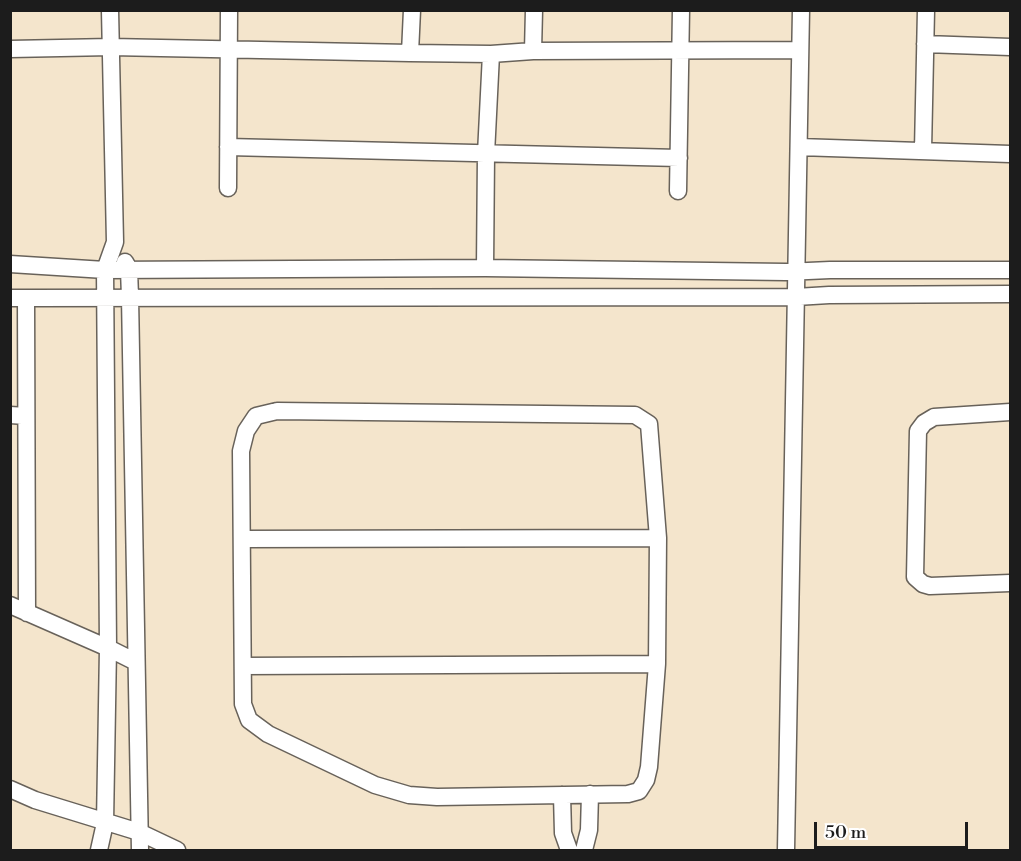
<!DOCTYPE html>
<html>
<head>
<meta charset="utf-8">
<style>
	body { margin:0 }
	#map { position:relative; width:1021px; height:861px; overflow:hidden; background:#f4e5cc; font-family:"Libre Bodoni",serif }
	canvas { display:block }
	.frame { position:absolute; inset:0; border:12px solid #1c1c1c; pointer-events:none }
	.scale { position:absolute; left:814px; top:822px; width:154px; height:27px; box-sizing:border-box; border:3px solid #1c1c1c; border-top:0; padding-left:8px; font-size:18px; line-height:21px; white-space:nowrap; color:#1c1c1c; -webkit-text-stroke:4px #fff; paint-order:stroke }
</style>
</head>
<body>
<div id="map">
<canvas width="1021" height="861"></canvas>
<div class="frame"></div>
<div class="scale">50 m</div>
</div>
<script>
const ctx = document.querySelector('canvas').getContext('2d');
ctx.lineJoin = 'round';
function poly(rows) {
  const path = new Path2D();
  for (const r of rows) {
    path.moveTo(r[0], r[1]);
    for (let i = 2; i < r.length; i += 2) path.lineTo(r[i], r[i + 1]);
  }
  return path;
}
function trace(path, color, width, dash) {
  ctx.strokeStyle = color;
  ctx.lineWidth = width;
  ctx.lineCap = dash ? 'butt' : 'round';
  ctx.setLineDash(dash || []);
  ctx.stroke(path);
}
const minor = poly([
	[412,10,410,53,491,54],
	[925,44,1010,47],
	[10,49,111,47,410,53],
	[533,51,800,50],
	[228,147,679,158],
	[799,147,1010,154],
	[923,150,926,10],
	[228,188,229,10],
	[678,191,681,10],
	[125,262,129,269,130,297,140,850],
	[10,264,105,270,485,268,786,272,830,270,1010,270],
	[485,268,486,154,491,54,533,51,534,10],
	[10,298,26,298,27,613],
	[26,298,796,297,829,295,1010,294],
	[277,411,635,415,649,424,658,538,657,664,649,767,646,780,639,791,628,794,437,797,409,795,375,785,268,734,249,720,243,704,241,451,246,431,256,416,277,411],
	[1010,412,934,417,924,423,918,431,915,577,923,584,930,586,1010,583],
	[10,415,26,416],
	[242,539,658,538],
	[10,605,108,648,136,662],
	[243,666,657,664],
	[10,789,35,800,139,832,177,850],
	[562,795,563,833,569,850],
	[99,850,105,823,108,648,105,270,115,242,110,10],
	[584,850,589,830,590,794],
	[786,850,801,10]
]);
trace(minor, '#68625a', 19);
trace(minor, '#fff', 16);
</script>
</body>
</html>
